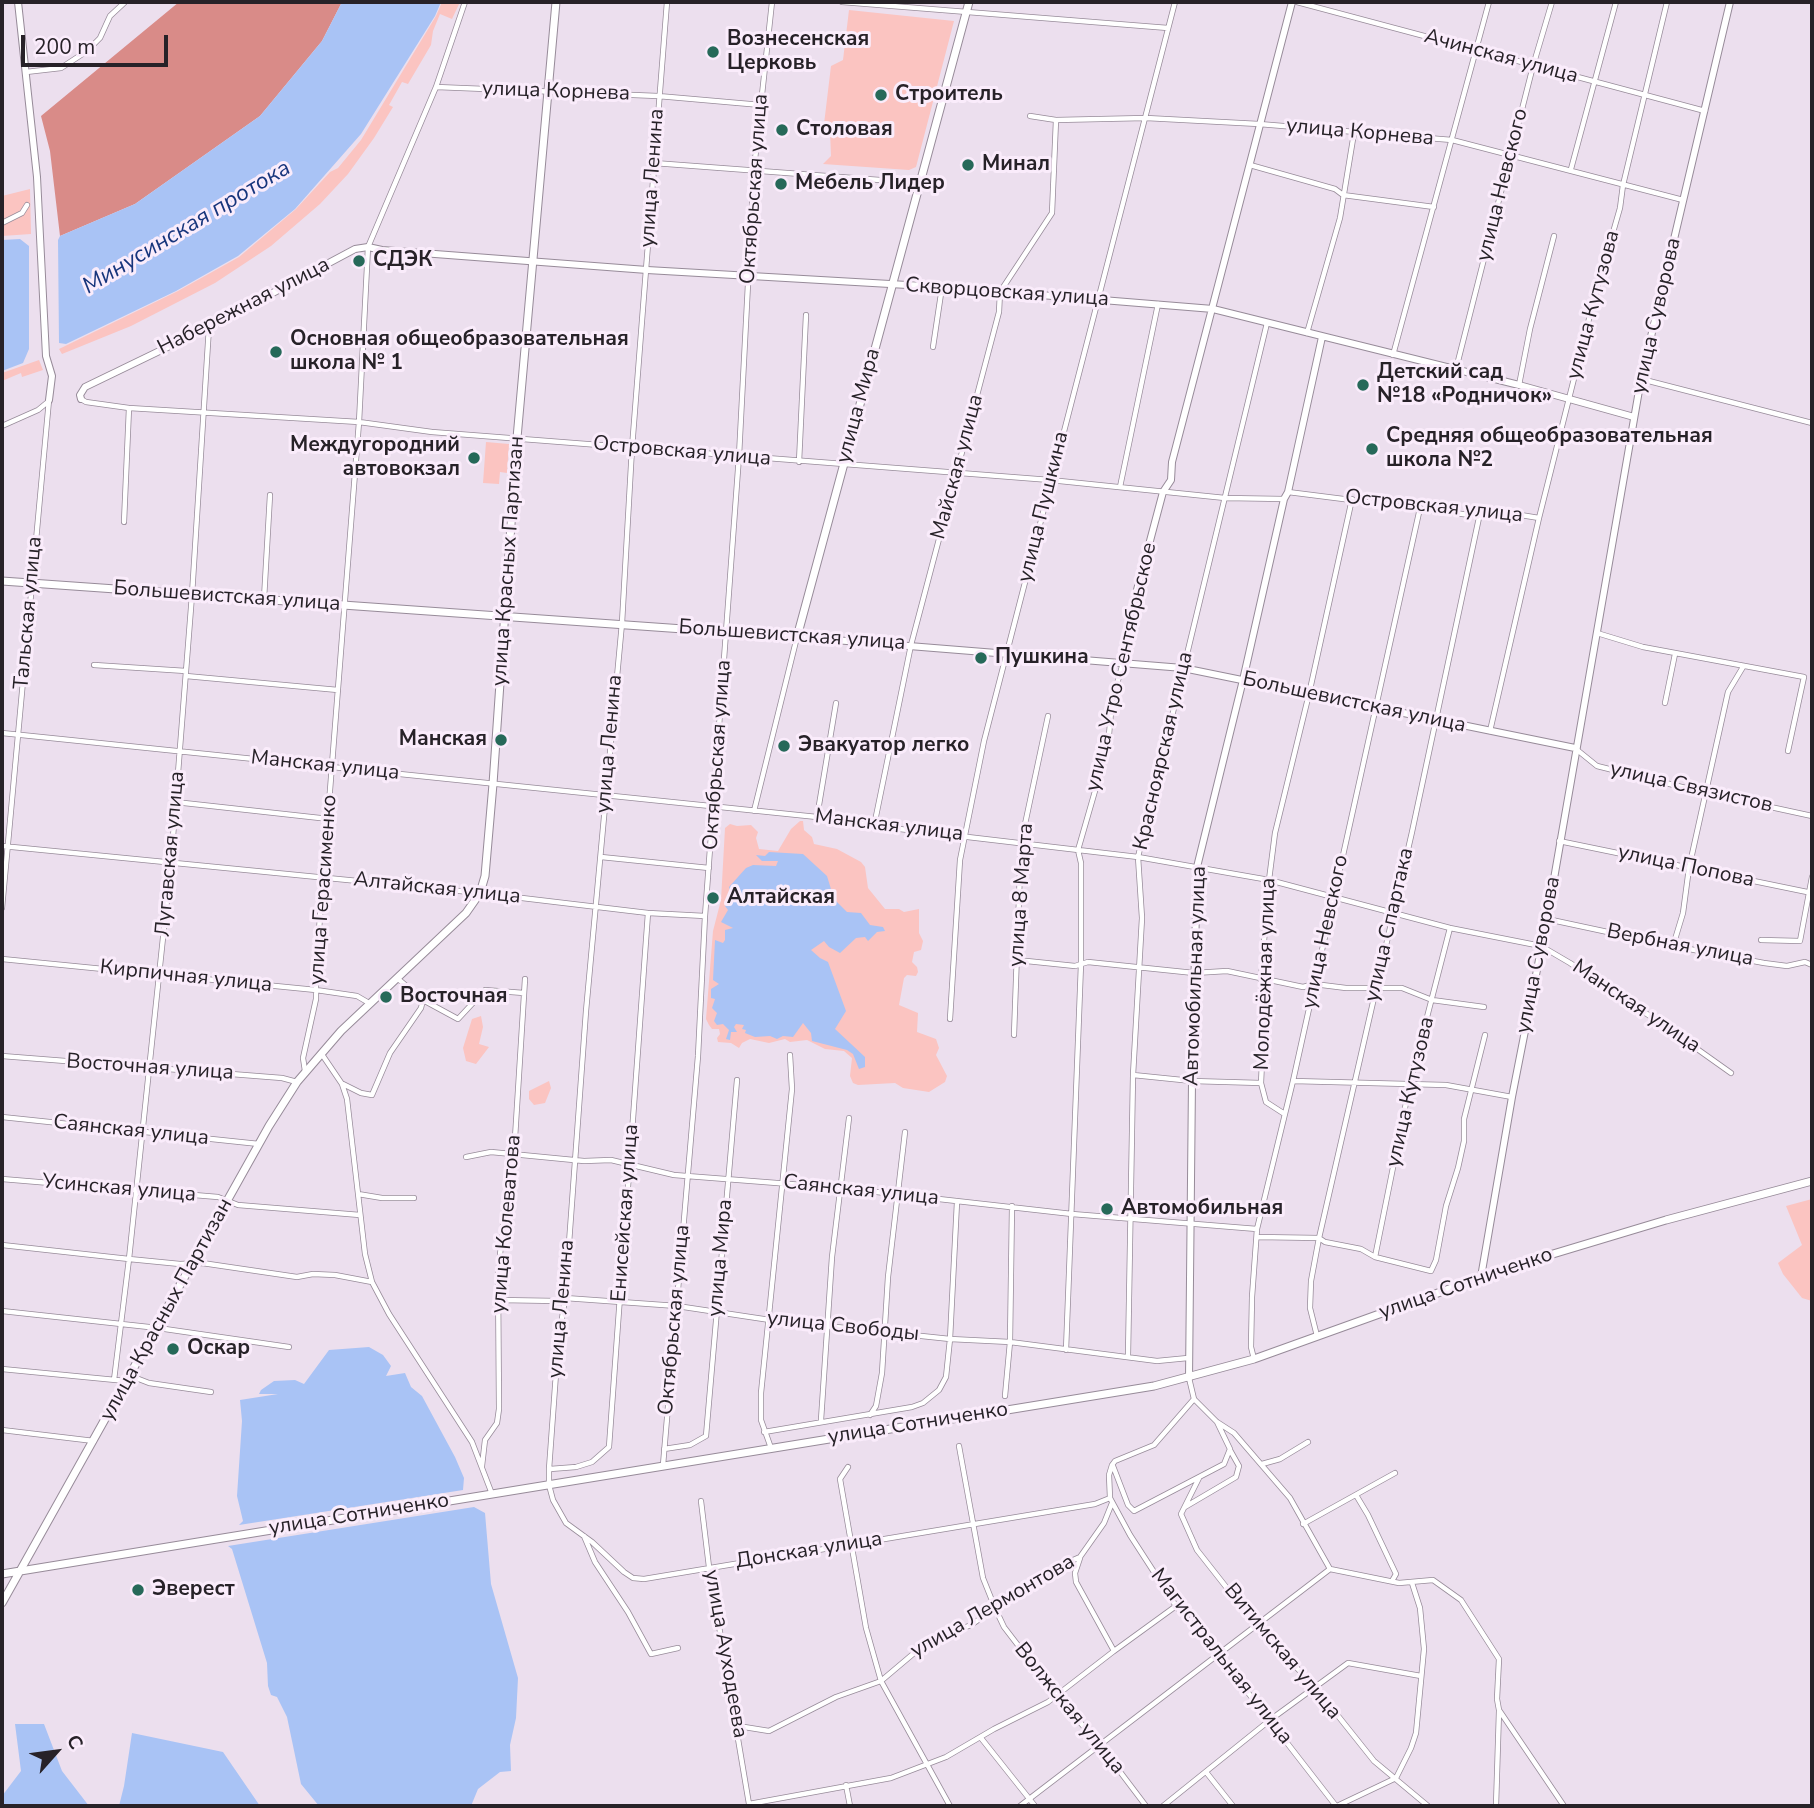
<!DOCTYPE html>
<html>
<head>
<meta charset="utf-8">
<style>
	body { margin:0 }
	#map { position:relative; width:1814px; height:1808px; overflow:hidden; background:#ecdfee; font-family:"Nunito Sans",sans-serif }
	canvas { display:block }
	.frame { position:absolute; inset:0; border:4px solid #272228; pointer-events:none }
	.north { position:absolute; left:21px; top:1717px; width:70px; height:70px; -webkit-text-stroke:5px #faecfb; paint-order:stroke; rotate:62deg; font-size:19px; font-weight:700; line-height:28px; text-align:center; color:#272228 }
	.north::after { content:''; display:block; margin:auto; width:24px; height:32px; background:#272228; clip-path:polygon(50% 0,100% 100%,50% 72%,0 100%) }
	.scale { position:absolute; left:21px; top:35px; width:147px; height:32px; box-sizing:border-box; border:4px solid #272228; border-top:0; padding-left:9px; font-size:21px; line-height:24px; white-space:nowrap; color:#272228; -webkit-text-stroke:5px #faecfb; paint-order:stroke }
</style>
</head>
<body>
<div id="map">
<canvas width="1814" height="1808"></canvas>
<div class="frame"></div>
<div class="north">С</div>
<div class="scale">200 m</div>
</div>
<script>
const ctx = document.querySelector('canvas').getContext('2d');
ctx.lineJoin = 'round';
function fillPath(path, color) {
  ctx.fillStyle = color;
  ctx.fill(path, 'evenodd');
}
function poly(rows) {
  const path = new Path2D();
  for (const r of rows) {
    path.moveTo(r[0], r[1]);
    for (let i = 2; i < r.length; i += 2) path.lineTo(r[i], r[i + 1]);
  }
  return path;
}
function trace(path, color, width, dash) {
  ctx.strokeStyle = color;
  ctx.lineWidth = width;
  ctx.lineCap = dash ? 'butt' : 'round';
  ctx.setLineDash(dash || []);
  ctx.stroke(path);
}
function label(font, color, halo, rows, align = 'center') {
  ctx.font = font + ' "Nunito Sans",sans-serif';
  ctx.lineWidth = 6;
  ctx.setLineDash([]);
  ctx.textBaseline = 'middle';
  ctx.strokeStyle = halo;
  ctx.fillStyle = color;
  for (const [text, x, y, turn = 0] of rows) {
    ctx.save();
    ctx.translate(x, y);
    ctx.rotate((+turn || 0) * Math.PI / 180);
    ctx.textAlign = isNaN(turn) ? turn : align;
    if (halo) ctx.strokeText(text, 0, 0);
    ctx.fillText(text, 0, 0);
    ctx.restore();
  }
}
const green = poly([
	[442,2,460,2,452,19,440,14,433,31,431,45,408,84,402,82,389,105,393,107,374,138,348,174,320,204,271,246,215,283,131,326,62,354,59,349,178,291,239,257,296,209,330,172,338,168,361,140,436,16],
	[849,10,954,21,916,167,909,170,823,164,831,156,830,131,824,124,831,66,843,60],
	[30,189,31,234,2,236,2,196],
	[39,360,43,370,22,377,21,373,2,381,2,373],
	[486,442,509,444,507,473,500,472,499,484,483,483],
	[800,821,803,821,804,830,812,837,814,844,837,849,861,862,865,867,868,888,885,909,899,909,904,912,919,909,919,933,923,941,921,950,914,952,912,962,917,967,918,972,916,976,907,975,904,978,899,1005,918,1013,917,1032,936,1039,939,1048,936,1055,947,1076,945,1082,929,1092,903,1088,895,1083,858,1085,853,1083,850,1076,852,1058,844,1051,825,1049,807,1040,790,1042,785,1039,769,1043,750,1039,742,1043,739,1048,731,1043,718,1042,717,1038,720,1034,719,1029,712,1029,709,1025,706,1019,713,931,721,900,725,828,730,824,737,826,751,825,758,832,756,838,759,849,778,851,791,829],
	[481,1016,483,1027,479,1044,489,1047,476,1064,466,1061,463,1048,472,1019],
	[549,1081,551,1088,545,1103,534,1105,529,1099,529,1091],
	[1812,1199,1812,1301,1802,1298,1783,1274,1778,1263,1802,1245,1786,1206]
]);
const forest = poly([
	[179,2,342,2,322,41,260,116,135,204,60,236,50,151,41,116]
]);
const water = poly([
	[342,2,441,2,435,16,361,134,295,209,238,256,176,291,66,344,59,343,58,240,60,236,135,204,260,116,322,41],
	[20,239,29,246,29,349,23,363,2,371,2,240],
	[769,852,803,854,827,876,834,899,847,912,861,913,870,925,883,927,885,931,877,932,868,941,865,937,856,938,840,953,829,947,824,941,811,950,820,958,828,962,846,1011,835,1029,865,1057,865,1067,859,1069,853,1054,847,1050,812,1041,811,1033,803,1023,793,1037,783,1036,777,1039,770,1036,755,1037,745,1033,746,1030,742,1029,744,1025,736,1024,734,1027,737,1032,731,1032,730,1040,726,1039,729,1030,723,1024,717,1025,714,1021,717,1013,712,1008,715,999,711,998,711,989,719,984,713,980,715,940,723,943,725,940,725,930,733,928,721,922,728,910,725,906,731,894,729,887,746,868,753,865,776,866,778,861,762,861,756,855,765,856],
	[369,1347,383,1355,391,1366,386,1376,405,1373,411,1387,422,1396,455,1457,464,1478,463,1490,239,1525,243,1521,237,1496,242,1421,240,1400,278,1394,259,1394,261,1390,274,1381,295,1380,304,1384,329,1350],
	[474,1507,485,1513,491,1584,518,1678,516,1718,510,1745,511,1771,500,1772,478,1789,471,1806,319,1806,301,1784,287,1717,277,1697,271,1695,268,1686,267,1663,232,1549,228,1546],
	[15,1724,44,1724,62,1771,89,1806,2,1806,2,1796,21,1771],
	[132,1733,223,1752,260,1806,119,1806,124,1786]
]);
const minor = poly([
	[667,2,632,448,622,623,586,1011,565,1298,558,1346,549,1469,549,1485,553,1500,566,1523,592,1542,624,1572,633,1578,644,1579,1095,1504,1110,1498],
	[842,2,1168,28],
	[1297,2,1705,111],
	[26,72,61,68,87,51,100,38,110,16,125,2],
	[436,87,658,96,761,105],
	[1030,116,1056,120,1146,118,1259,124,1452,140,1683,200],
	[654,163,920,183],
	[1250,165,1335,189,1343,195,1434,207],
	[1571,169,1616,2],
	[2,223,22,213,27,205],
	[1307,333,1340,218,1354,133],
	[933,347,942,287],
	[1393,355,1489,2],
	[1456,369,1533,66,1552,2],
	[1641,379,1812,423],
	[1519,385,1530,329,1554,236],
	[81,399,86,402,129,408,359,422,432,432,1050,480,1225,498,1284,499],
	[2,426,38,410,49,401],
	[799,462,806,315],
	[1120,487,1158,304],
	[1288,492,1470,515,1490,510,1539,518],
	[124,522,129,408],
	[264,599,270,495],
	[1597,633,1643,647,1804,677,1788,751],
	[94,665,186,671],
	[186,676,338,690],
	[1665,703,1675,654],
	[1490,731,1539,518,1595,295,1620,208,1623,185,1667,2],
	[2,733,817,817,874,826,1138,857,1269,880,1450,928,1541,946,1570,963,1662,1024,1731,1073],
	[1576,749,1597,766,1706,793,1812,816],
	[175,802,329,819],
	[754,811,797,637],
	[817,817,836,703],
	[874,826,911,645,999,312,1000,292,1052,213,1056,120],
	[1559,841,1812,893],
	[2,846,480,893,648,913,705,916],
	[601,857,709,868],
	[2,908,49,400],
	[1547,919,1673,946,1764,963,1787,966,1805,962,1812,965],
	[1761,940,1800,941,1812,877],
	[1673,946,1683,913,1689,868,1728,692,1743,667],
	[2,959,316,990,357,996,369,1003],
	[1017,960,1075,966,1088,962,1194,973,1227,971,1303,987,1314,984,1346,988,1402,988,1432,1000,1484,1007],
	[397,978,423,1000,458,1019,485,990,524,993],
	[950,1019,960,860,984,741,1175,2],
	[1014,1035,1021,843,1048,716],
	[321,1053,342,1084,347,1099,365,1254,372,1282,389,1314,472,1442,492,1494],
	[2,1056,282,1078,297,1082],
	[305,1071,303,1058,316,999,316,968,359,422,368,247,436,87,465,2],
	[1133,1075,1192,1081,1261,1083],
	[1293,1081,1446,1085,1512,1097],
	[343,1084,361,1093,372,1095,390,1053,421,1008,423,1000],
	[1283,1113,1266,1102,1261,1083,1263,1041,1261,978,1269,880,1275,833,1309,694,1352,499],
	[2,1117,259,1144],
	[466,1157,491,1152,584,1161,611,1160,674,1175,841,1188,1072,1214,1257,1229],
	[2,1179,218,1197,238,1205,360,1215],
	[358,1194,382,1198,414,1198],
	[1257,1237,1319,1238,1325,1242,1361,1249,1375,1257,1431,1271,1436,1260,1446,1206,1458,1168,1464,1141,1464,1119,1485,1035],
	[2,1245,129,1259,180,1264,202,1263,297,1277,313,1274,335,1275,372,1282],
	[1375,1257,1410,1083,1450,928],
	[499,1300,558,1301,565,1298,677,1306,770,1320,950,1339,1010,1342,1157,1361,1188,1358],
	[2,1311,158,1328,289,1347],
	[1317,1336,1310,1308,1311,1281,1319,1238,1412,832,1480,513],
	[1066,1350,1081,964,1081,863,1078,850,1108,746,1112,701,1123,663],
	[1128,1356,1133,1075,1142,918,1138,857,1267,323],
	[1254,1359,1251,1347,1252,1297,1257,1229,1293,1081,1420,508],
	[2,1369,126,1381],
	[131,1376,149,1383,211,1392],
	[1189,1378,1194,1399,1154,1445,1115,1461,1112,1465,1109,1475,1110,1498,1130,1535,1176,1606,1218,1654,1336,1806],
	[114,1380,129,1259,171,862,192,595,209,327],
	[1005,1396,1010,1342,1012,1206],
	[1194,1399,1217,1422,1234,1433,1290,1498,1330,1569,1399,1583,1433,1580,1461,1600,1499,1659,1497,1699,1499,1710,1564,1806],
	[870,1415,876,1406,882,1373,888,1277,905,1132],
	[821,1420,832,1257,849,1118],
	[2,1430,94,1441],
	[764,1432,912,1407,923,1403,939,1390,946,1377,950,1339,957,1202],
	[959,1446,983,1578,995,1608,1004,1627,1057,1696,1099,1744,1146,1806],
	[771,1448,761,1420,761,1393,792,1089,790,1055],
	[664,1449,690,1445,706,1436,737,1080],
	[1262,1464,1280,1459,1308,1442],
	[663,1465,698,1056,705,916,739,456,754,169,772,2],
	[482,1466,485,1440,497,1423,499,1409,498,1275,505,1205,514,1154,525,979],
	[1113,1466,1128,1505,1134,1511,1224,1464,1230,1449,1217,1422],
	[848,1467,840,1479,866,1628,881,1681,950,1806],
	[550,1469,576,1467,592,1462,609,1447,648,913],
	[1199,1478,1181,1514,1197,1550,1256,1625,1315,1687,1374,1761,1428,1806],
	[1356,1495,1368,1515,1396,1574,1392,1581],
	[701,1501,709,1567,749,1804],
	[1185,1507,1236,1477,1239,1466,1230,1450],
	[1303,1524,1395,1473],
	[584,1536,595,1562,628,1612,651,1654,678,1648],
	[1080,1558,1075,1573,1076,1582,1114,1651],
	[738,1726,769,1731,836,1697,881,1681,926,1643,971,1625,1050,1570,1080,1557,1104,1523,1112,1503],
	[981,1738,1035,1806],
	[1206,1772,1233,1806],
	[846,1785,850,1806],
	[749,1804,891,1778,946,1757,994,1729,1048,1702,1114,1651,1176,1606],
	[1020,1806,1330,1569],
	[1163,1806,1270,1720,1348,1663,1421,1676],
	[1337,1806,1396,1778,1411,1748,1416,1733,1424,1649,1420,1608,1412,1583],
	[1496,1806,1499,1711]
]);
const tertiary = poly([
	[18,2,37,177,46,356,52,376,49,400],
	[81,399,80,395,85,387,209,327,355,249,368,247,382,250,647,270,942,287,1213,309,1519,385,1634,417],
	[797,637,1183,668,1575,748],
	[1123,662,1130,616,1163,492,1171,480,1172,462,1292,2],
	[1481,1277,1512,1097,1547,919,1641,379,1730,2],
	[1189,1378,1192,1081,1197,867,1243,680,1284,499,1288,492,1322,337]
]);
const secondary = poly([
	[2,581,797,637,969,2],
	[20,1571,269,1126,297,1082,341,1031,466,913,480,893,485,876,493,784,517,438,556,2]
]);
const primary = poly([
	[2,1574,1154,1386,1254,1359,1513,1266,1666,1220,1812,1181],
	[2,1603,20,1571]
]);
const markers = [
	[713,52,7,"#266959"],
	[881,95,7,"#266959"],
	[782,130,7,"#266959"],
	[968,165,7,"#266959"],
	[781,184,7,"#266959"],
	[359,261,7,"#266959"],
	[276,352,7,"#266959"],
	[1363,385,7,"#266959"],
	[1372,449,7,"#266959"],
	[474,458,7,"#266959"],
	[981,658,7,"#266959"],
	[501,740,7,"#266959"],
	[784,746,7,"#266959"],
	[713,898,7,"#266959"],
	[386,997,7,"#266959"],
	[1107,1209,7,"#266959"],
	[173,1349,7,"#266959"],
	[138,1590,7,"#266959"]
];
const poiNames = [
	["Вознесенская",727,40],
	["Церковь",727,64],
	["Строитель",895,95],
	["Столовая",796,130],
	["Минал",982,165],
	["Мебель Лидер",795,184],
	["СДЭК",373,261],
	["Основная общеобразовательная",290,340],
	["школа № 1",290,364],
	["Детский сад",1377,373],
	["№18 «Родничок»",1377,397],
	["Средняя общеобразовательная",1386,437],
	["школа №2",1386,461],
	["Междугородний",460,446,"right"],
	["автовокзал",460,470,"right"],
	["Пушкина",995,658],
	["Манская",487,740,"right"],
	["Эвакуатор легко",798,746],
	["Алтайская",727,898],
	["Восточная",400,997],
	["Автомобильная",1121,1209],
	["Оскар",187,1349],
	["Эверест",152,1590]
];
const streetNames = [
	["Ачинская улица",1501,57,15],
	["улица Корнева",556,92,2],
	["улица Корнева",1360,133,5],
	["улица Ленина",653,178,-86],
	["улица Невского",1503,185,-76],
	["Октябрьская улица",755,189,-86],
	["Скворцовская улица",1007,293,4],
	["улица Кутузова",1594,305,-75],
	["Набережная улица",244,307,-27],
	["улица Суворова",1657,316,-77],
	["улица Мира",859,406,-75],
	["Островская улица",682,452,5],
	["Майская улица",958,467,-75],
	["улица Пушкина",1044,507,-76],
	["Островская улица",1434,507,6],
	["улица Красных Партизан",509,561,-86],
	["Большевистская улица",227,597,4],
	["Тальская улица",29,613,-85],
	["Большевистская улица",792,636,4],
	["улица Утро Сентябрьское",1122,667,-77],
	["Большевистская улица",1354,703,12],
	["улица Ленина",610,744,-85],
	["Красноярская улица",1164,751,-77],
	["Октябрьская улица",718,755,-86],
	["Манская улица",325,766,6],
	["улица Связистов",1691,788,13],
	["Манская улица",889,826,7],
	["Лугавская улица",171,854,-85],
	["улица Попова",1686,867,12],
	["Алтайская улица",437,889,6],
	["улица Герасименко",324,890,-86],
	["улица 8 Марта",1022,895,-86],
	["улица Спартака",1390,925,-77],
	["улица Невского",1326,932,-78],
	["Вербная улица",1680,946,11],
	["улица Суворова",1539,955,-79],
	["Молодёжная улица",1266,974,-88],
	["Автомобильная улица",1196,976,-88],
	["Кирпичная улица",186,977,6],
	["Манская улица",1636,1007,34],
	["Восточная улица",150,1068,4],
	["улица Кутузова",1411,1092,-77],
	["Саянская улица",131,1131,6],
	["Усинская улица",119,1189,5],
	["Саянская улица",861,1191,6],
	["Енисейская улица",626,1213,-86],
	["улица Колеватова",507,1224,-85],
	["улица Мира",721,1258,-85],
	["улица Сотниченко",1466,1284,-19],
	["улица Ленина",562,1309,-85],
	["улица Красных Партизан",167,1310,-61],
	["Октябрьская улица",675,1320,-85],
	["улица Свободы",843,1327,6],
	["улица Сотниченко",918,1424,-9],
	["улица Сотниченко",359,1515,-9],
	["Донская улица",809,1551,-9],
	["улица Лермонтова",993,1607,-30],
	["Витимская улица",1282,1652,50],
	["улица Ауходеева",725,1654,80],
	["Магистральная улица",1221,1657,52],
	["Волжская улица",1069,1709,51]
];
const waterNames = [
	["Минусинская протока",187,228,-31]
];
fillPath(green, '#fbc4c1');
fillPath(forest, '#d98b88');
fillPath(water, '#a9c3f5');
trace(minor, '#978b99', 6);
trace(tertiary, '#978b99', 8);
trace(secondary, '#978b99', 9);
trace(primary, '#978b99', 9);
trace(minor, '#fff', 4.5);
trace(tertiary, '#fff', 6);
trace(secondary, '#fff', 7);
trace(primary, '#fff', 7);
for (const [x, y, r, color] of markers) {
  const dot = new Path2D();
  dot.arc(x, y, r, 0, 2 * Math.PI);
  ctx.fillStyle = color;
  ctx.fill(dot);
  trace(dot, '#faecfb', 2.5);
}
label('bold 21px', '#272228', '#faecfb', poiNames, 'left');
label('21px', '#272228', '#faecfb', streetNames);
label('italic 23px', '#17357c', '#faecfb', waterNames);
</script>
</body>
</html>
